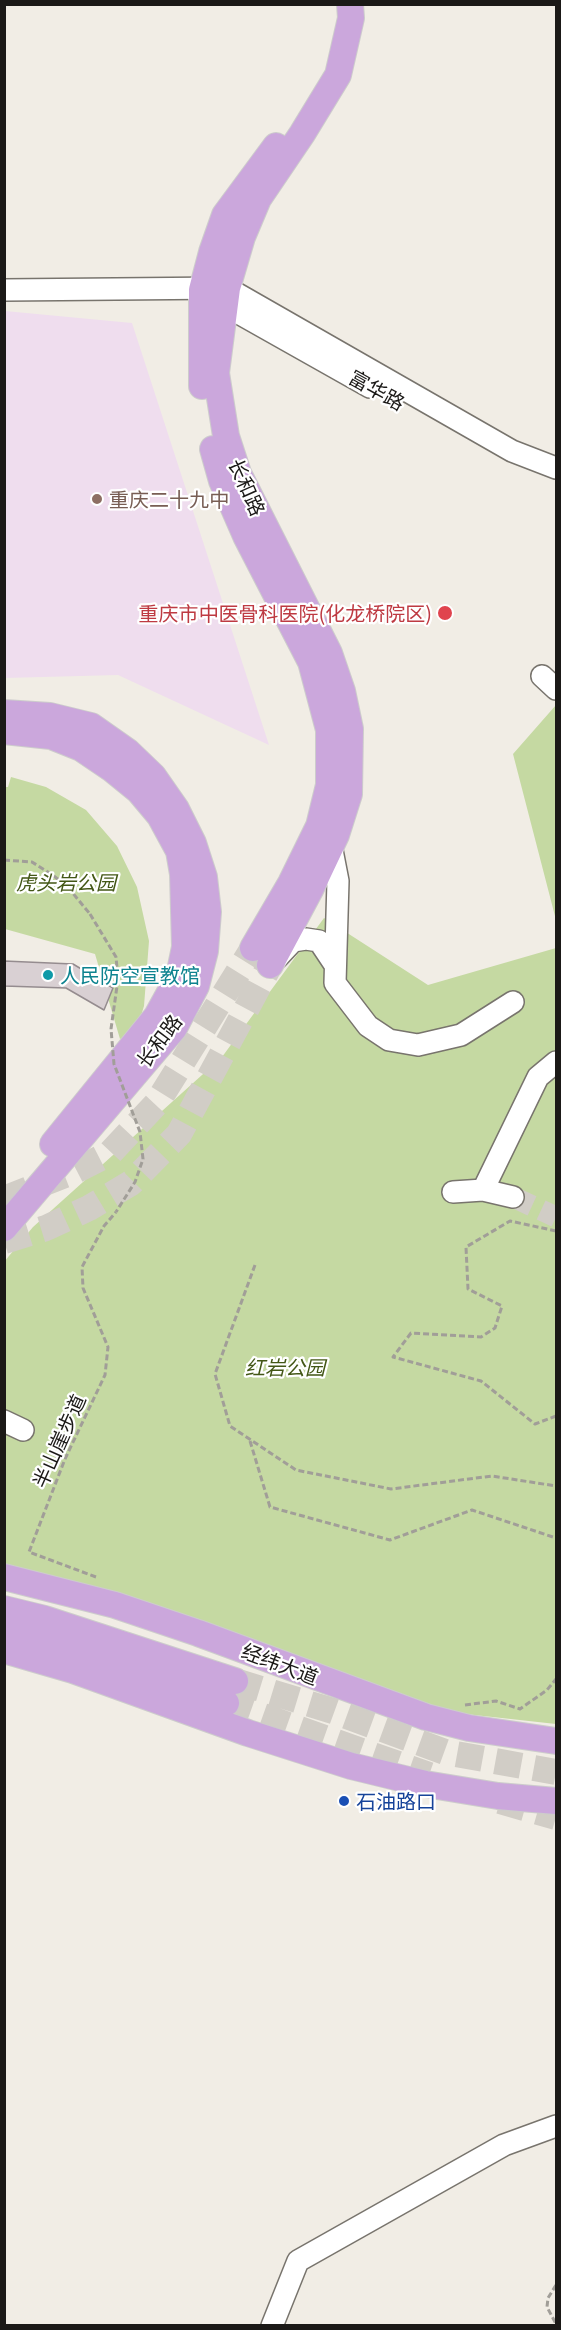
<!DOCTYPE html>
<html>
<head>
<meta charset="utf-8">
<style>
	body { margin:0 }
	#map { position:relative; width:561px; height:2330px; overflow:hidden; background:#f1ede5; font-family:Georgia,serif }
	canvas { display:block }
	.frame { position:absolute; inset:0; border:6px solid #1b1917; pointer-events:none }
</style>
</head>
<body>
<div id="map">
<canvas width="561" height="2330"></canvas>
<div class="frame"></div>
</div>
<script>
const ctx = document.querySelector('canvas').getContext('2d');
ctx.lineJoin = 'round';
function fillPath(path, color) {
  ctx.fillStyle = color;
  ctx.fill(path, 'evenodd');
}
function poly(rows) {
  const path = new Path2D();
  for (const r of rows) {
    path.moveTo(r[0], r[1]);
    for (let i = 2; i < r.length; i += 2) path.lineTo(r[i], r[i + 1]);
  }
  return path;
}
function trace(path, color, width, dash) {
  ctx.strokeStyle = color;
  ctx.lineWidth = width;
  ctx.lineCap = dash ? 'butt' : 'round';
  ctx.setLineDash(dash || []);
  ctx.stroke(path);
}
function label(font, color, halo, rows, align = 'center') {
  ctx.font = font + ' Georgia,"Noto Sans SC",serif';
  ctx.lineWidth = 4.5;
  ctx.setLineDash([]);
  ctx.textBaseline = 'middle';
  ctx.strokeStyle = halo;
  ctx.fillStyle = color;
  for (const [text, x, y, turn = 0] of rows) {
    ctx.save();
    ctx.translate(x, y);
    ctx.rotate((+turn || 0) * Math.PI / 180);
    ctx.textAlign = isNaN(turn) ? turn : align;
    if (halo) ctx.strokeText(text, 0, 0);
    ctx.fillText(text, 0, 0);
    ctx.restore();
  }
}
const education = poly([
	[5,311,132,323,269,745,118,675,5,678]
]);
const green = poly([
	[556,705,556,920,513,754],
	[11,777,46,787,86,810,117,846,137,887,149,941,144,1006,136,1032,120,1039,95,954,5,929,4,787,8,787],
	[324,918,428,985,556,948,556,1724,411,1708,133,1599,5,1565,4,1262,33,1227,222,1057]
]);
const building = poly([
	[4,961,73,964,113,988,104,1010,66,988,4,986,4,961]
]);
const minorTunnel = poly([
	[513,1197,556,1217]
]);
const majorTunnel = poly([
	[4,1199,75,1171,110,1153,157,1103,253,948],
	[4,1241,46,1228,89,1208,131,1183,179,1134,270,965],
	[235,1681,333,1711,445,1752,556,1772],
	[226,1703,429,1775],
	[500,1801,556,1817]
]);
const path = poly([
	[4,860,32,862,51,874,66,885,90,914],
	[556,1231,510,1221,466,1247,468,1289,502,1306,495,1328,481,1337,411,1333,393,1357,481,1381,535,1424,556,1416],
	[255,1265,215,1374,230,1426,296,1470,391,1489,492,1476,556,1486],
	[250,1441,270,1507,390,1540,472,1510,556,1538],
	[96,1577,29,1552,65,1459,105,1375,108,1347,83,1288,82,1267,104,1226,116,1212],
	[465,1705,496,1701,520,1709,547,1690,556,1679],
	[556,2285,548,2298,547,2307,556,2324]
]);
const minor = poly([
	[4,290,227,288,512,451,556,468],
	[212,298,370,387],
	[542,676,556,689],
	[331,845,338,881,335,983,368,1026,389,1040,418,1045,461,1035,513,1002],
	[277,958,293,941,306,939,319,941,335,965],
	[483,1190,538,1077,556,1062],
	[453,1192,483,1190,513,1197],
	[4,1421,23,1430],
	[272,2326,298,2261,504,2145,556,2126]
]);
const major = poly([
	[202,386,202,290,212,252,225,215,276,146],
	[213,449,222,481,246,536,311,662,329,730,329,785,319,826,291,883,253,948],
	[4,713,50,716,91,726,128,752,153,776,176,809,193,843,204,877,208,912,205,951,196,986,174,1028,4,1228],
	[4,731,51,736,81,748,112,769,139,791,160,816,179,851,183,874,185,947,179,976,157,1016,53,1144],
	[270,965,310,890,336,835,349,794,350,729,342,691,329,653,238,473,226,436,216,373,227,288,242,237,258,199,302,134,338,75,351,18,350,4],
	[4,1577,115,1605,198,1633,426,1717,469,1728,556,1741],
	[4,1609,45,1619,235,1681],
	[4,1628,51,1641,226,1703],
	[4,1650,73,1670,248,1733,351,1766,425,1784,498,1796,556,1801]
]);
const pathBridge = poly([
	[90,914,116,957,118,979,111,1029,114,1064,140,1132,143,1159,135,1182,116,1212]
]);
const markers = [
	[97,499,6,"#8d6e63"],
	[445,613,8,"#e0444e"],
	[48,975,6,"#0f9aa8"],
	[344,1801,6,"#1a4fb4"]
];
const streetNames = [
	["富华路",377,390,29],
	["长和路",247,487,66],
	["长和路",159,1041,-53],
	["半山崖步道",59,1441,-66],
	["经纬大道",280,1664,21]
];
const educationNames = [
	["重庆二十九中",109,499]
];
const healthNames = [
	["重庆市中医骨科医院(化龙桥院区)",432,613]
];
const parkNames = [
	["虎头岩公园",66,882],
	["红岩公园",285,1367]
];
const cultureNames = [
	["人民防空宣教馆",60,975]
];
const transitNames = [
	["石油路口",356,1801]
];
fillPath(education, '#efddee');
fillPath(green, '#c5d9a2');
fillPath(building, '#d9d0d3');
trace(building, '#958c8f', 1.5);
trace(minorTunnel, '#d1cdc6', 21, [21, 10]);
trace(majorTunnel, '#d1cdc6', 26, [26, 13]);
trace(minor, '#78746d', 24);
trace(major, '#cdcccc', 28);
trace(path, '#a19e98', 3, [6, 3]);
trace(minor, '#fff', 21);
trace(major, '#cba7dc', 26);
trace(pathBridge, '#a19e98', 3, [6, 3]);
for (const [x, y, r, color] of markers) {
  const dot = new Path2D();
  dot.arc(x, y, r, 0, 2 * Math.PI);
  ctx.fillStyle = color;
  ctx.fill(dot);
  trace(dot, '#fff', 2);
}
label('20px', '#1b1917', '#fff', streetNames);
label('20px', '#785e54', '#fff', educationNames, 'left');
label('20px', '#be3a42', '#fff', healthNames, 'right');
label('italic 20px', '#435716', '#fff', parkNames);
label('20px', '#0d838f', '#fff', cultureNames, 'left');
label('20px', '#164399', '#fff', transitNames, 'left');
</script>
</body>
</html>
